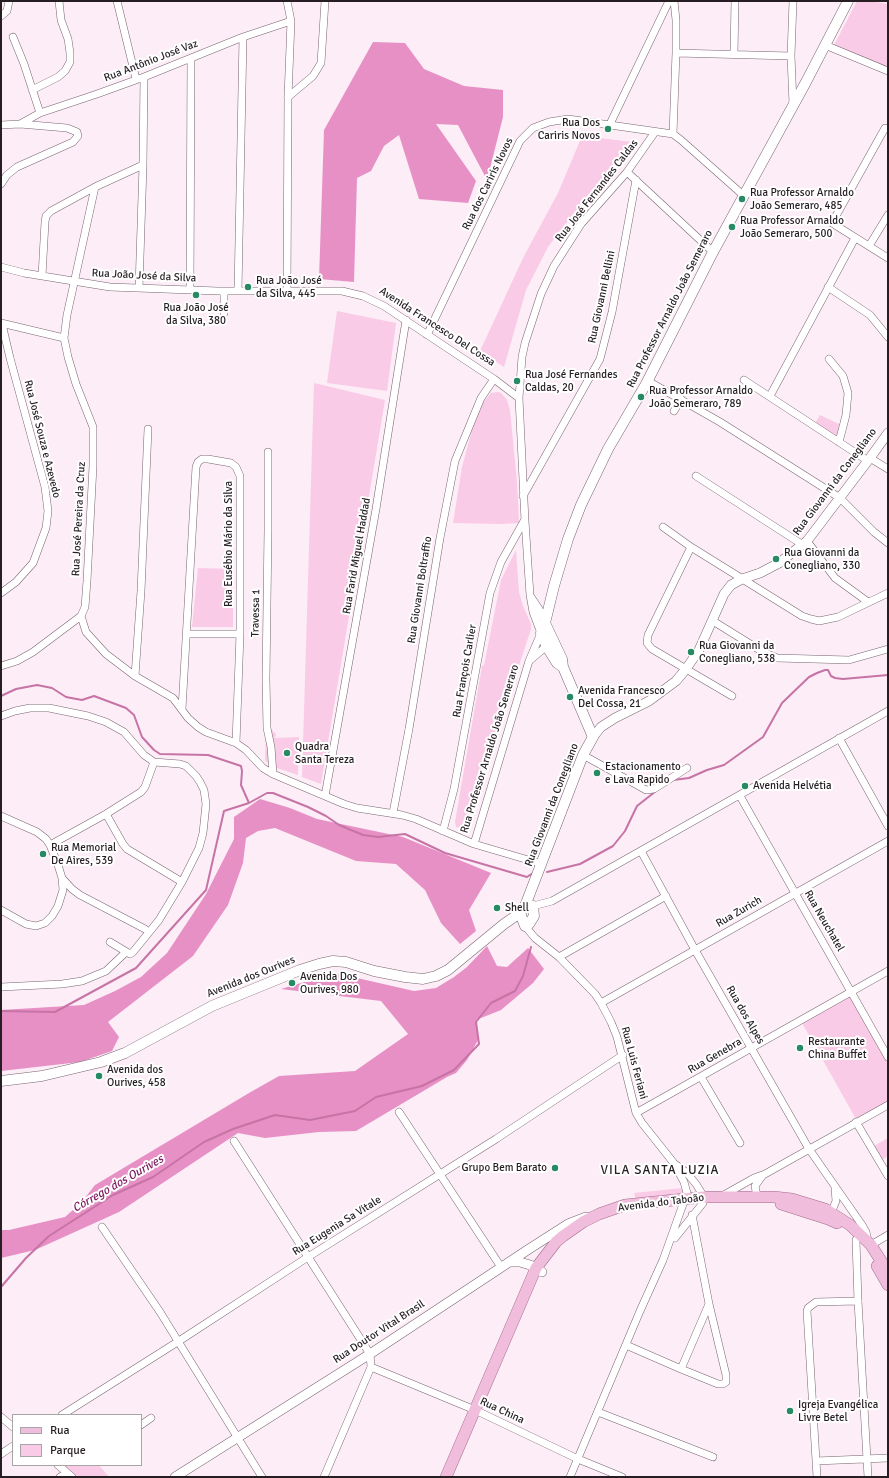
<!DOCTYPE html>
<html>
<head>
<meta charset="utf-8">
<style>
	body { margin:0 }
	#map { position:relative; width:889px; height:1478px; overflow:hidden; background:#fdedf6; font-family:Signika,sans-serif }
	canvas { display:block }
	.frame { position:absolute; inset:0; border:2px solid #261e23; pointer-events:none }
	.legend { position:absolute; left:12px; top:1414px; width:130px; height:52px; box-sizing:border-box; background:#fff; border:1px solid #a8a5a7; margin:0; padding:5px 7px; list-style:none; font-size:12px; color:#261e23 }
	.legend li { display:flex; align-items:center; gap:8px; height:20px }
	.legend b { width:20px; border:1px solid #a8a5a7 }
</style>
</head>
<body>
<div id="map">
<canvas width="889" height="1478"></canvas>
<div class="frame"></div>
<ul class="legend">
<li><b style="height:5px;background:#f1bddc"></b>Rua</li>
<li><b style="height:11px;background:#facbe6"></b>Parque</li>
</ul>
</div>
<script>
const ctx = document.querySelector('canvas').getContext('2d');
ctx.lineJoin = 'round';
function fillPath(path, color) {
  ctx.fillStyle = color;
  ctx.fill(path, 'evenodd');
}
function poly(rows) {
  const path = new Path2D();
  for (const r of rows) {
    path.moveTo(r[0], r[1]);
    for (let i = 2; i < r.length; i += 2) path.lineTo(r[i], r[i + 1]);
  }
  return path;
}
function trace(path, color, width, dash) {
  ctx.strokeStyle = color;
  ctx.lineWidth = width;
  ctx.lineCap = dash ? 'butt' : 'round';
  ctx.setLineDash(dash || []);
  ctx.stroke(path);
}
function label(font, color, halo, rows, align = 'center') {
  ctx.font = font + ' Signika,sans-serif';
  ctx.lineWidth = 4;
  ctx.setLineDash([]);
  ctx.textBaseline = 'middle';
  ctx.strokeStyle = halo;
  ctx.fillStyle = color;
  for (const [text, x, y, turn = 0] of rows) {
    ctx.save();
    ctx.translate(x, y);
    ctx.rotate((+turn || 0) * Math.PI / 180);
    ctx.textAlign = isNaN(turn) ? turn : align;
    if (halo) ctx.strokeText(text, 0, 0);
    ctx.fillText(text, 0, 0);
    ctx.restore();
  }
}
const green = poly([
	[857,1,869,1,888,4,888,73,831,51],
	[582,136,633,142,580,205,548,247,526,290,504,367,480,351,524,256,558,193],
	[337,311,396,323,387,391,327,383],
	[314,383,385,400,321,784,302,777],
	[498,392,501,393,507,400,510,410,517,482,519,523,499,524,453,523,462,467,474,423,484,401,491,393],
	[820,415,843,426,839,439,814,425],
	[516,550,519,592,523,606,531,624,531,629,476,796,475,802,477,803,476,804,474,804,468,826,461,830,461,828,456,827,455,822,482,666,484,665,501,580],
	[198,568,233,569,233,627,192,627],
	[269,727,276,734,275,738,299,737,298,775,277,768,265,761,266,730],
	[851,996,888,1062,888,1101,856,1119,802,1023],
	[888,1138,888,1156,880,1161,872,1147],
	[683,1188,684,1193,683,1198,636,1201,634,1193],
	[61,1465,99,1465,109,1477,75,1477]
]);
const forest = poly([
	[373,42,405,43,424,69,464,86,503,90,503,117,487,180,458,125,436,124,476,181,468,203,419,199,399,135,384,146,371,171,357,178,354,282,319,279,324,130],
	[260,799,290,808,317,819,403,837,491,873,469,910,476,931,460,944,441,923,425,890,396,864,356,861,275,828,258,831,246,838,243,863,228,905,193,956,108,1022,119,1037,112,1051,80,1062,1,1071,1,1010,84,1005,115,991,141,977,167,953,206,894,234,839,234,817],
	[487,946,497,966,507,967,528,948,544,969,533,983,501,1010,476,1020,478,1040,467,1060,456,1073,447,1077,356,1131,319,1132,265,1138,238,1133,119,1212,35,1250,1,1258,1,1230,9,1230,65,1217,81,1203,95,1185,249,1093,279,1076,355,1071,408,1034,381,1001,281,989,335,973,414,991,436,988,454,977,467,967]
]);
const stream = poly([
	[1,696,16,689,37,685,52,688,66,697,82,700,94,696,126,708,134,715,142,737,154,750,160,754,208,755,241,766,242,771,241,785,249,803,267,793,273,793,308,807,326,816,339,825,363,835,378,837,405,834,445,853,527,877,533,873],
	[673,780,689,778,707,770,724,765,763,737,782,703,809,677,817,673,825,670,828,670,831,676,835,678,843,679,888,675],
	[547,872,580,864,613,846,625,831,637,806,656,791],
	[1,1011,55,1012,136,968,206,890,224,811,249,803],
	[1,1287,26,1258,49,1236,113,1195,153,1177,204,1142,233,1129,275,1115,310,1120,355,1111,376,1097,422,1086,454,1070,479,1044,476,1022,491,1003,515,991,523,976,531,947]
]);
const minor = poly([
	[117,1,136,79],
	[287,1,291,21,288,97,287,291],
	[793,1,791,56,793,104],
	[1,16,7,11,9,1],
	[13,37,24,64,40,113],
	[825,45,888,71],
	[676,53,791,56],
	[734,54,735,1],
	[32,90,58,77,65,71,70,62,70,53,68,39,61,20,59,1],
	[288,97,313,76,321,63,325,1],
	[20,124,40,113,97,94,144,77,243,37,291,21],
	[610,124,669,1],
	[1,125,20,124,67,128,77,132,78,136,73,142,17,167,7,175,1,184],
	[888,129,885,128,832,223,888,258],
	[673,134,676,53,676,20,674,1],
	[627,172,713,252],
	[95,187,67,315,64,338,68,357,76,384,93,427,93,466,87,581,85,607,81,616,86,632,106,654,135,676,173,698,188,718,198,727,206,732,236,743,246,750,263,768,273,774,344,804,357,808,402,815,416,819,474,844,542,864],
	[869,246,888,215],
	[1,267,24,273,110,287,218,291,342,291,363,296,384,306,494,379,519,398],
	[42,276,45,222,46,216,51,211,95,187,143,165],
	[828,287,870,315,888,337],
	[139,288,143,165,144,77],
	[190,290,191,58],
	[224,291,224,313],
	[238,291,243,37],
	[1,323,64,338],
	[427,335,520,141,533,128,549,122,568,119,673,134,681,140,743,195],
	[829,359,843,376,848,393,846,415,839,442],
	[744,380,868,461],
	[648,381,720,422,840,498,874,532,888,543],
	[770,396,855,238],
	[674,411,681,399],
	[268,452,268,530,266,679,267,728,271,747,273,774],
	[870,458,888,469],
	[696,476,803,545],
	[523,496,600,359,612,312,636,180],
	[663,527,691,547,802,616,811,619,819,621,838,617,888,593],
	[807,541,835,578,868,602],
	[691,547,648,635,647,643,652,649,732,696],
	[1,593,16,582,33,563,46,528,48,511,45,487,10,358,2,324],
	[531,597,539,609,545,623],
	[713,621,763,652,777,658,849,660,888,649],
	[186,634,240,634],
	[529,661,548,645],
	[1,666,17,661,33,652,81,616],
	[135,676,141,591,148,429],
	[182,709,196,467,198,462,202,459,208,459,231,463,236,467,240,476,240,634,236,743],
	[1,716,15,711,30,708,49,708,88,716,106,722,124,732,144,755,154,762,180,764,186,766,196,776,200,782,204,790,206,804,203,833,199,848,182,882,159,920,133,952,130,954,110,942],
	[839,738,888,826],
	[583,755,646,790,654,789,687,768],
	[325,796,376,509,406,320],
	[740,796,888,1057],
	[393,813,409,729,440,538,455,461,481,398,494,379],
	[106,814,123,844,127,849,182,882],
	[1,816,37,832,46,839,50,845,58,865,62,878,63,890,58,906,52,916,45,923,36,926,26,924,1,910],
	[443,831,454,789,490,593,501,562,524,521],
	[474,844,529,661,541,633,533,612,530,595,525,521,519,398,522,357,525,343,541,294,554,266,581,224,627,172,655,132],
	[50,845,106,814,141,792,145,787,154,762],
	[641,851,695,950,809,1149,862,1225,866,1232,868,1241],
	[62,878,72,889,80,895,145,929],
	[533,906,552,901,888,711],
	[525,926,535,938,559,957,595,994,601,1003,611,1022,617,1037,636,1113,642,1123,673,1162,684,1182,687,1193,663,1260,640,1311,570,1477],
	[559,957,666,896],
	[1,987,62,984,82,981,106,971,126,952],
	[601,1003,888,841],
	[701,1077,740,1143],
	[399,1112,501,1267],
	[636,1113,888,971],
	[856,1122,888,1176],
	[234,1141,370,1354,371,1367,324,1477],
	[722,1196,754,1178,765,1174,888,1105],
	[757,1196,755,1186,763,1175],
	[831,1213,836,1201,835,1188],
	[102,1227,160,1312,262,1477],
	[675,1238,703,1203,704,1197,696,1184,686,1172,675,1164],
	[856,1240,858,1301,868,1477],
	[871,1245,888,1235],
	[626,1345,681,1369,718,1384,723,1384,726,1382,726,1375,709,1304,692,1215],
	[371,1367,475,1410,578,1459,622,1477],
	[681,1369,709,1304],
	[598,1412,713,1457],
	[62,1415,179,1341,308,1257,496,1139,623,1055],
	[1,1417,13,1427],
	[141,1425,151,1418],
	[1,1454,13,1446],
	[816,1461,888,1458],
	[58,1465,72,1477],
	[60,1477,67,1473],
	[817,1477,807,1311,808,1308,816,1302,858,1301]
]);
const tertiary = poly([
	[593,737,601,727,615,718,649,701,676,681,686,669,699,650,724,594,731,585,742,579,760,573,779,563,807,541,870,458,888,433],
	[509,1262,520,1262,530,1265,542,1272],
	[175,1477,370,1354,529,1249,568,1224,586,1217]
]);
const secondary = poly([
	[563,667,557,663,547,647,541,633,545,623,554,586,568,539,581,505,608,449,646,384,713,252,806,82,848,1],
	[528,905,533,906,534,916,529,924,525,926,520,913,525,906,528,905],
	[525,906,583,755,593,737,563,667,562,659,545,623],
	[1,1081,42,1076,101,1062,125,1053,212,1006,300,970,319,964,333,961,346,962,374,971,405,977,423,979,436,976,448,970,504,924,520,913]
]);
const primary = poly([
	[781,1204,828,1219,837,1223],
	[877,1266,888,1285],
	[446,1477,536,1268,556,1242,563,1236,583,1222,599,1214,625,1205,704,1197,774,1197,792,1199,825,1209,850,1225,871,1245,888,1272]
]);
const markers = [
	[608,129,4,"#278a64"],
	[742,199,4,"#278a64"],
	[732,227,4,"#278a64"],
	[248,287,4,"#278a64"],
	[196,295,4,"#278a64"],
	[517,381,4,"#278a64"],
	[641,397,4,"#278a64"],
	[776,559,4,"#278a64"],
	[691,652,4,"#278a64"],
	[570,697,4,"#278a64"],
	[287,753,4,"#278a64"],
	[597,773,4,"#278a64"],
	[745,786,4,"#278a64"],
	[43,854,4,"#278a64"],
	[497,908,4,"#278a64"],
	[292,983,4,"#278a64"],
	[800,1048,4,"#278a64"],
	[99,1076,4,"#278a64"],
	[555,1168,4,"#278a64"],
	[790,1411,4,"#278a64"]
];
const streetNames = [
	["Rua Antônio José Vaz",151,61,-21],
	["Rua dos Cariris Novos",488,184,-64],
	["Rua José Fernandes Caldas",597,191,-52],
	["Rua João José da Silva",144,276,3],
	["Rua Giovanni Bellini",602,297,-78],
	["Rua Professor Arnaldo João Semeraro",670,309,-63],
	["Avenida Francesco Del Cossa",437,327,33],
	["Rua José Souza e Azevedo",42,439,76],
	["Rua Giovanni da Conegliano",835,482,-53],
	["Rua José Pereira da Cruz",79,519,-87],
	["Rua Eusébio Mário da Silva",229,544,-90],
	["Rua Farid Miguel Haddad",357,556,-80],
	["Rua Giovanni Boltraffio",420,590,-81],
	["Travessa 1",256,613,-89],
	["Rua François Carlier",465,671,-80],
	["Rua Professor Arnaldo João Semeraro",490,749,-73],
	["Rua Giovanni da Conegliano",552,805,-69],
	["Rua Zurich",739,912,-30],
	["Rua Neuchatel",824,921,60],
	["Avenida dos Ourives",251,977,-22],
	["Rua dos Alpes",745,1015,60],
	["Rua Genebra",715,1056,-30],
	["Rua Luis Feriani",634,1063,75],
	["Avenida do Taboão",661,1203,-7],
	["Rua Eugenia Sa Vitale",337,1226,-32],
	["Rua Doutor Vital Brasil",379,1332,-33],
	["Rua China",502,1411,25]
];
const poiNames = [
	["Rua Dos",600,123,"right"],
	["Cariris Novos",600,136,"right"],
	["Rua Professor Arnaldo",750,193],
	["João Semeraro, 485",750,206],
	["Rua Professor Arnaldo",740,221],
	["João Semeraro, 500",740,234],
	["Rua João José",256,281],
	["da Silva, 445",256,294],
	["Rua João José",196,308,"center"],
	["da Silva, 380",196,321,"center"],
	["Rua José Fernandes",525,375],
	["Caldas, 20",525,388],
	["Rua Professor Arnaldo",649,391],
	["João Semeraro, 789",649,404],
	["Rua Giovanni da",784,553],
	["Conegliano, 330",784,566],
	["Rua Giovanni da",699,646],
	["Conegliano, 538",699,659],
	["Avenida Francesco",578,691],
	["Del Cossa, 21",578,704],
	["Quadra",295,747],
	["Santa Tereza",295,760],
	["Estacionamento",605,767],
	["e Lava Rapido",605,780],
	["Avenida Helvétia",753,786],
	["Rua Memorial",51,848],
	["De Aires, 539",51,861],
	["Shell",505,908],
	["Avenida Dos",300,977],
	["Ourives, 980",300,990],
	["Restaurante",808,1042],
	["China Buffet",808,1055],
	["Avenida dos",107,1070],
	["Ourives, 458",107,1083],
	["Grupo Bem Barato",547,1168,"right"],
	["Igreja Evangélica",798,1405],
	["Livre Betel",798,1418]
];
const waterNames = [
	["Córrego dos Ourives",118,1184,-30]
];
const quarterNames = [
	["VILA SANTA LUZIA",660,1171]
];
fillPath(green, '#facbe6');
fillPath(forest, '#e790c5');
trace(stream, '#c673a6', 2);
trace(minor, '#77656f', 8);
trace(tertiary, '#77656f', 10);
trace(secondary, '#77656f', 11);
trace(primary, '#a3698c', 12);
trace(minor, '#fff', 7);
trace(tertiary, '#fff', 9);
trace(secondary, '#fff', 10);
trace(primary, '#f1bddc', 11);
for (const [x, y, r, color] of markers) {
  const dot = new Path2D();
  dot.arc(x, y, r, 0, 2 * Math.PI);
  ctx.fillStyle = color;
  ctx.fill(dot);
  trace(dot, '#fff', 1.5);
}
label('11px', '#261e23', '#fff', streetNames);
label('11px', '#261e23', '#fff', poiNames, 'left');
label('italic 12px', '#821e63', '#fff', waterNames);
ctx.letterSpacing = '1px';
label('13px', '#261e23', '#fff', quarterNames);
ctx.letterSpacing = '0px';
</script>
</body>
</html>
